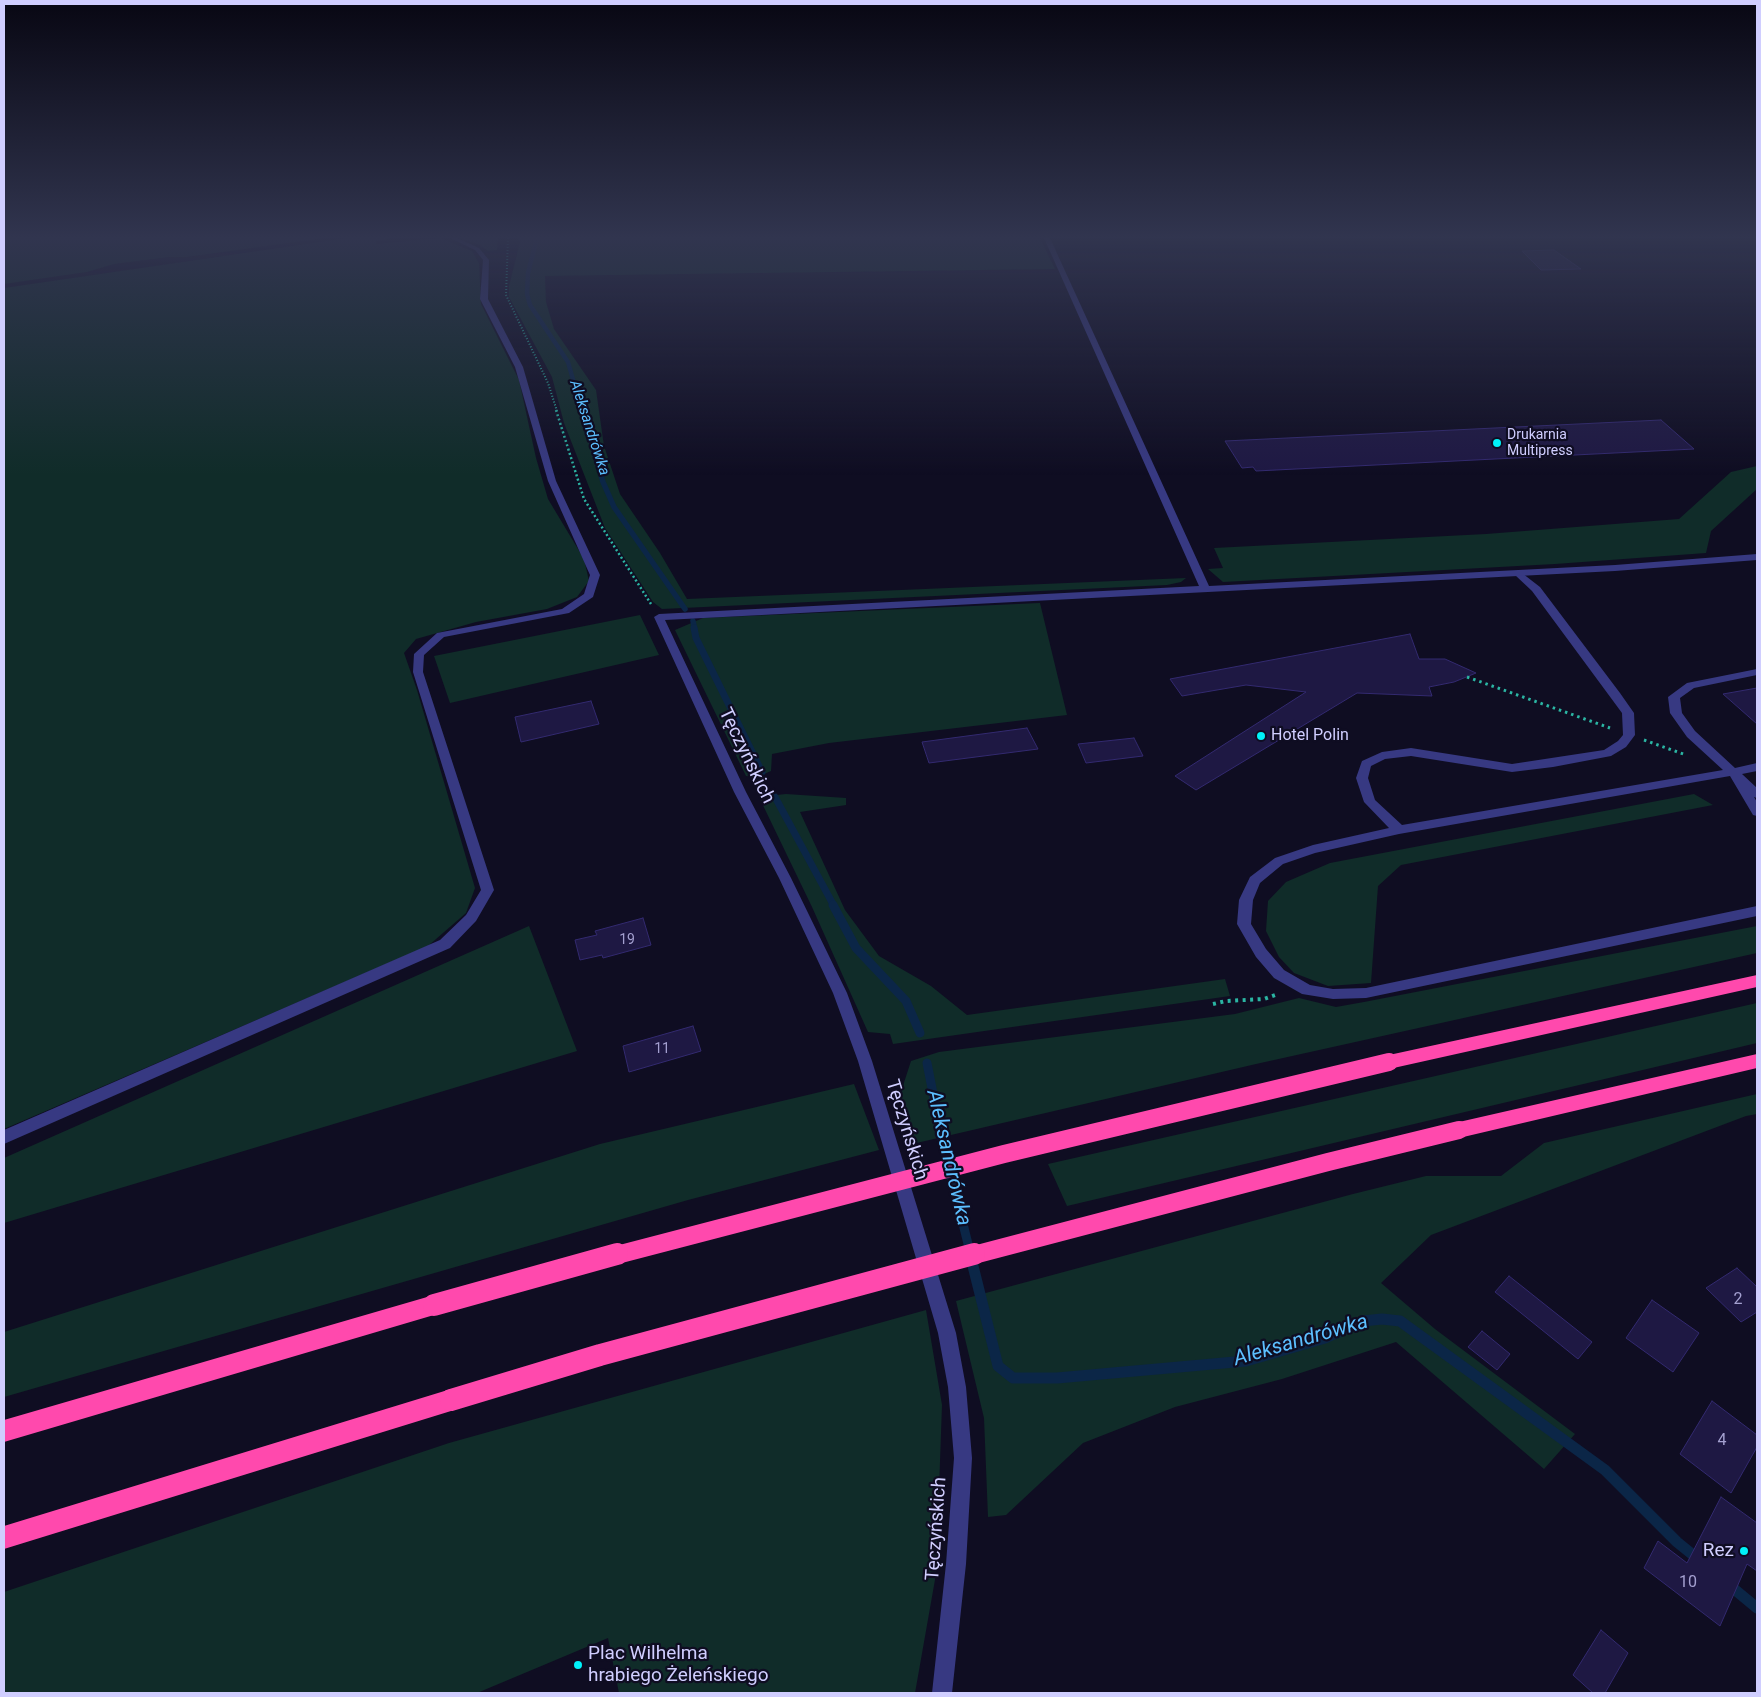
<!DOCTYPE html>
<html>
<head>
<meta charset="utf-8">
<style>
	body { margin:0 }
	#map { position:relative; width:1761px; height:1697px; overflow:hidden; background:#0f0d22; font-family:Roboto,sans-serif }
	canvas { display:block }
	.frame { position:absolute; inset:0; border:5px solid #d0ceff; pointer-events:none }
</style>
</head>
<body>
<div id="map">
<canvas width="1761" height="1697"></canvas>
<div class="frame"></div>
</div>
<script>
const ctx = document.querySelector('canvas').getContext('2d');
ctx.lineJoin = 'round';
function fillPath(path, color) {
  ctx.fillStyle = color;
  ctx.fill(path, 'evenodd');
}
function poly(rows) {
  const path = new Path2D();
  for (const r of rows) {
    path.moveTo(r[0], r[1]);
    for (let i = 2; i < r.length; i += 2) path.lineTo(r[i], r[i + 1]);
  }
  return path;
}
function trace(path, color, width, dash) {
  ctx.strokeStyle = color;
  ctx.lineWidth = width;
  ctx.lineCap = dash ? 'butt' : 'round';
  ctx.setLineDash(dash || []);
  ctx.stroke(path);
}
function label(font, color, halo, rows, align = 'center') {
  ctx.font = font + ' Roboto,sans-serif';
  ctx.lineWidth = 4.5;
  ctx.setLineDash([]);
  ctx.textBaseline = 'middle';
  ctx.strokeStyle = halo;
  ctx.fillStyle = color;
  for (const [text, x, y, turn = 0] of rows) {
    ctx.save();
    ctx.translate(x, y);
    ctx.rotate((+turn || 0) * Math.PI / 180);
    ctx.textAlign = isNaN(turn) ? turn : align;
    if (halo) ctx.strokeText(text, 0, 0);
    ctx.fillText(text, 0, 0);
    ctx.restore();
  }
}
const green = poly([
	[4,238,324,238,187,257,170,257,114,264,87,272,4,284],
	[347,238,393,238,376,241,376,244,440,238,472,251,479,263,481,304,519,380,536,458,548,499,584,559,589,581,577,597,547,609,476,622,416,639,404,653,417,690,475,888,466,913,428,946,4,1129,4,288],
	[458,238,498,238,497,250,488,251,480,245],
	[518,238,1040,238,1055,269,545,276,546,302,554,329,596,390,604,446,620,494,660,553,687,599,1186,578,1181,582,1167,585,662,609,653,602,605,528,564,423,552,377,509,297,509,286,520,242],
	[1757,466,1757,489,1711,531,1706,553,1555,564,1223,582,1208,569,1223,568,1214,548,1486,534,1679,519,1731,472],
	[1040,603,1067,715,829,743,772,754,771,771,757,777,746,776,675,630,703,618],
	[640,615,659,655,450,703,434,656],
	[786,794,846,798,846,805,800,812,845,910,879,956,931,986,967,1015,1225,979,1230,996,893,1044,890,1034,868,1032,812,907,759,797],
	[1694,794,1713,805,1401,865,1378,886,1371,983,1328,986,1294,973,1279,957,1266,931,1268,901,1286,882,1330,863],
	[529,926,577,1051,4,1223,4,1158],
	[1757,926,1757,953,1256,1064,908,1145,899,1098,911,1061,939,1052,1235,1014,1299,998,1336,1007,1364,1002],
	[1757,1003,1757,1043,1067,1206,1048,1164],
	[854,1084,879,1150,688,1200,4,1397,4,1332,600,1144],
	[1757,1094,1757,1114,1746,1116,1431,1235,1381,1283,1435,1329,1575,1434,1544,1469,1396,1342,1282,1379,1175,1407,1083,1443,1006,1515,988,1517,984,1418,956,1301,1353,1194,1426,1176,1501,1176,1544,1143],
	[926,1310,942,1405,936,1574,915,1693,619,1693,608,1638,477,1693,4,1693,4,1592,449,1443]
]);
const streamFar4 = poly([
	[537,238,528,273,527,294,530,305,568,362,582,411]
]);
const streamFar3 = poly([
	[582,410,603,482,614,507,685,609],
	[693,621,695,630]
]);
const streamFar2 = poly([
	[694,628,696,638,762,772],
	[775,797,834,906]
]);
const streamFar1 = poly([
	[833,905,856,948,906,1001,920,1033],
	[927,1063,942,1139,971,1256]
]);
const stream = poly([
	[970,1254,998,1366,1013,1378,1057,1378,1246,1361,1325,1338,1363,1321,1382,1319,1400,1321,1605,1470,1677,1542,1698,1559],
	[1728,1584,1757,1608]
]);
const building = poly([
	[1554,250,1581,269,1541,270,1522,251,1554,250],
	[1661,420,1694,449,1256,471,1253,467,1242,468,1225,441,1661,420],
	[1410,634,1419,659,1445,659,1476,673,1454,682,1429,687,1432,696,1357,693,1196,790,1175,776,1306,692,1246,685,1182,696,1170,679,1410,634],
	[1757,688,1757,724,1723,694,1757,688],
	[591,701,599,724,521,742,515,717,591,701],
	[1027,728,1038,749,929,763,922,742,1027,728],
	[1134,738,1143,756,1086,763,1078,744,1134,738],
	[643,918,651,945,603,958,602,955,580,960,575,940,597,935,595,931,643,918],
	[693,1026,701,1051,629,1072,623,1046,693,1026],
	[1737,1268,1757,1287,1757,1312,1741,1322,1706,1288,1737,1268],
	[1509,1276,1592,1342,1578,1359,1495,1292,1509,1276],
	[1652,1300,1699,1333,1673,1372,1626,1338,1652,1300],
	[1482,1331,1510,1354,1497,1370,1468,1347,1482,1331],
	[1712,1401,1757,1435,1757,1447,1731,1493,1680,1454,1712,1401],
	[1721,1497,1757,1523,1757,1571,1747,1564,1720,1626,1644,1568,1658,1541,1687,1563,1721,1497],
	[1601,1630,1628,1653,1605,1693,1593,1693,1573,1675,1601,1630]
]);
const pathFar3 = poly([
	[508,238,506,295,548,383,557,411]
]);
const pathFar2 = poly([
	[556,410,584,499,651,604]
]);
const pathFar1 = poly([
	[1467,677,1610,728],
	[1644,740,1686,755]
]);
const path = poly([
	[1213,1004,1226,1001,1264,999,1278,994]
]);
const service = poly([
	[450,238,457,238,479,248,489,260,488,299,523,367,556,481,600,575,593,597,569,613,444,637,424,655,423,672,494,890,476,921,450,948,4,1144,4,1130,440,940,466,915,481,890,413,672,414,654,437,633,562,609,584,594,590,575,548,481,515,367,480,299,483,260,475,250,450,238],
	[1518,570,1540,587,1620,693,1634,713,1635,735,1626,747,1611,756,1553,767,1512,772,1411,756,1385,759,1371,766,1368,778,1375,800,1402,825,1723,770,1687,737,1670,713,1668,697,1687,683,1757,669,1757,675,1694,688,1680,698,1682,713,1695,731,1735,768,1757,763,1757,771,1742,774,1757,788,1757,798,1754,797,1757,802,1757,816,1753,815,1730,776,1399,834,1315,853,1283,864,1260,883,1253,900,1251,924,1266,949,1284,970,1310,985,1333,989,1366,988,1757,906,1757,916,1366,998,1333,999,1302,994,1274,978,1256,957,1237,924,1239,900,1250,877,1275,858,1313,845,1389,828,1364,802,1356,778,1362,761,1382,752,1411,748,1512,764,1604,750,1618,741,1623,735,1622,713,1532,591,1515,575,1513,573,1518,570]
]);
const minor = poly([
	[1044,238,1050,238,1209,586,1615,565,1757,554,1757,560,1615,571,665,620,746,792,791,878,847,993,872,1061,956,1333,966,1387,972,1458,966,1564,952,1693,932,1693,946,1564,954,1458,948,1387,938,1333,858,1061,833,993,779,878,734,792,654,617,659,614,1199,586,1044,238]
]);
const motorway = poly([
	[1757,975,1757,987,1389,1069,1383,1067,1380,1062,1383,1057,1389,1055,1757,975],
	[1757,1054,1757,1068,1459,1138,1453,1136,1450,1130,1453,1124,1459,1122,1757,1054],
	[434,1295,441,1298,444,1305,441,1312,434,1315,4,1442,4,1420,434,1295],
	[451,1389,459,1392,462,1400,459,1408,451,1411,4,1549,4,1526,451,1389]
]);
const motorwayBridgeFar1 = poly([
	[613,1256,1004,1154,1389,1062],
	[970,1256,1328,1162,1459,1130]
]);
const motorwayBridge = poly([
	[434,1305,617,1254],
	[451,1400,600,1355,974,1254]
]);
const markers = [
	[1497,443,5,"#00f2f9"],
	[1261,736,5,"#00f2f9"],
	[1744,1551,5,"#00f2f9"],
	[578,1665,5,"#00f2f9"]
];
const farPoinames = [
	["Drukarnia",1507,435],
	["Multipress",1507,451]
];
const numberNames = [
	["19",627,940],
	["11",662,1049]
];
const farWaternames = [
	["Aleksandrówka",589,428,72]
];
const poiNames = [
	["Hotel Polin",1271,736]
];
const nearNumbernames = [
	["2",1738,1300],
	["4",1722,1441],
	["10",1688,1583]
];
const nearStreetnames = [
	["Tęczyńskich",746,756,64],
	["Tęczyńskich",906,1130,73],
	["Tęczyńskich",937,1529,-86]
];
const nearPoinames = [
	["Rez",1734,1551],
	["Plac Wilhelma",588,1654,"left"],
	["hrabiego Żeleńskiego",588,1676,"left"]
];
const nearWaternames = [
	["Aleksandrówka",948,1158,77],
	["Aleksandrówka",1301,1341,-16]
];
fillPath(green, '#102c29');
trace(streamFar4, '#0b2647', 4.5);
trace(streamFar3, '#0b2647', 5.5);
trace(streamFar2, '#0b2647', 7);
trace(streamFar1, '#0b2647', 9);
trace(stream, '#0b2647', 11);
fillPath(building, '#1e1843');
trace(building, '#332a70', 1);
trace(pathFar3, '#2bb5a3', 2, [1, 2]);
trace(pathFar2, '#2bb5a3', 2.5, [2, 2.5]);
trace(pathFar1, '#2bb5a3', 3, [2.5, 4]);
trace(path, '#2bb5a3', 4, [3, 4.5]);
fillPath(service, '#373982');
fillPath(minor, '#373982');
fillPath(motorway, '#ff49ad');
trace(motorwayBridgeFar1, '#ff49ad', 18);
trace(motorwayBridge, '#ff49ad', 22);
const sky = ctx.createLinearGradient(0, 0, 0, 475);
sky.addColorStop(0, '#080713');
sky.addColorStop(0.5, '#31354f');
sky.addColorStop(1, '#31354f00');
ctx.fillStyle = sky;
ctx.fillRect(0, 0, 1761, 475);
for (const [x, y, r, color] of markers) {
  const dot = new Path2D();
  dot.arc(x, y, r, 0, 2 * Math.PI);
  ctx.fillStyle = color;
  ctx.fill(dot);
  trace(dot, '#0f0d22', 2);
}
label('14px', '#d0ceff', '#0f0d22', farPoinames, 'left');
label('14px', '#a4a0d0', null, numberNames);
label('italic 15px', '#5cbfff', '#0f0d22', farWaternames);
label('16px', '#d0ceff', '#0f0d22', poiNames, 'left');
label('16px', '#a4a0d0', null, nearNumbernames);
label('19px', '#d0ceff', '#0f0d22', nearStreetnames);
label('19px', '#d0ceff', '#0f0d22', nearPoinames, 'right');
label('italic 21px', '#5cbfff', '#0f0d22', nearWaternames);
</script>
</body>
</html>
